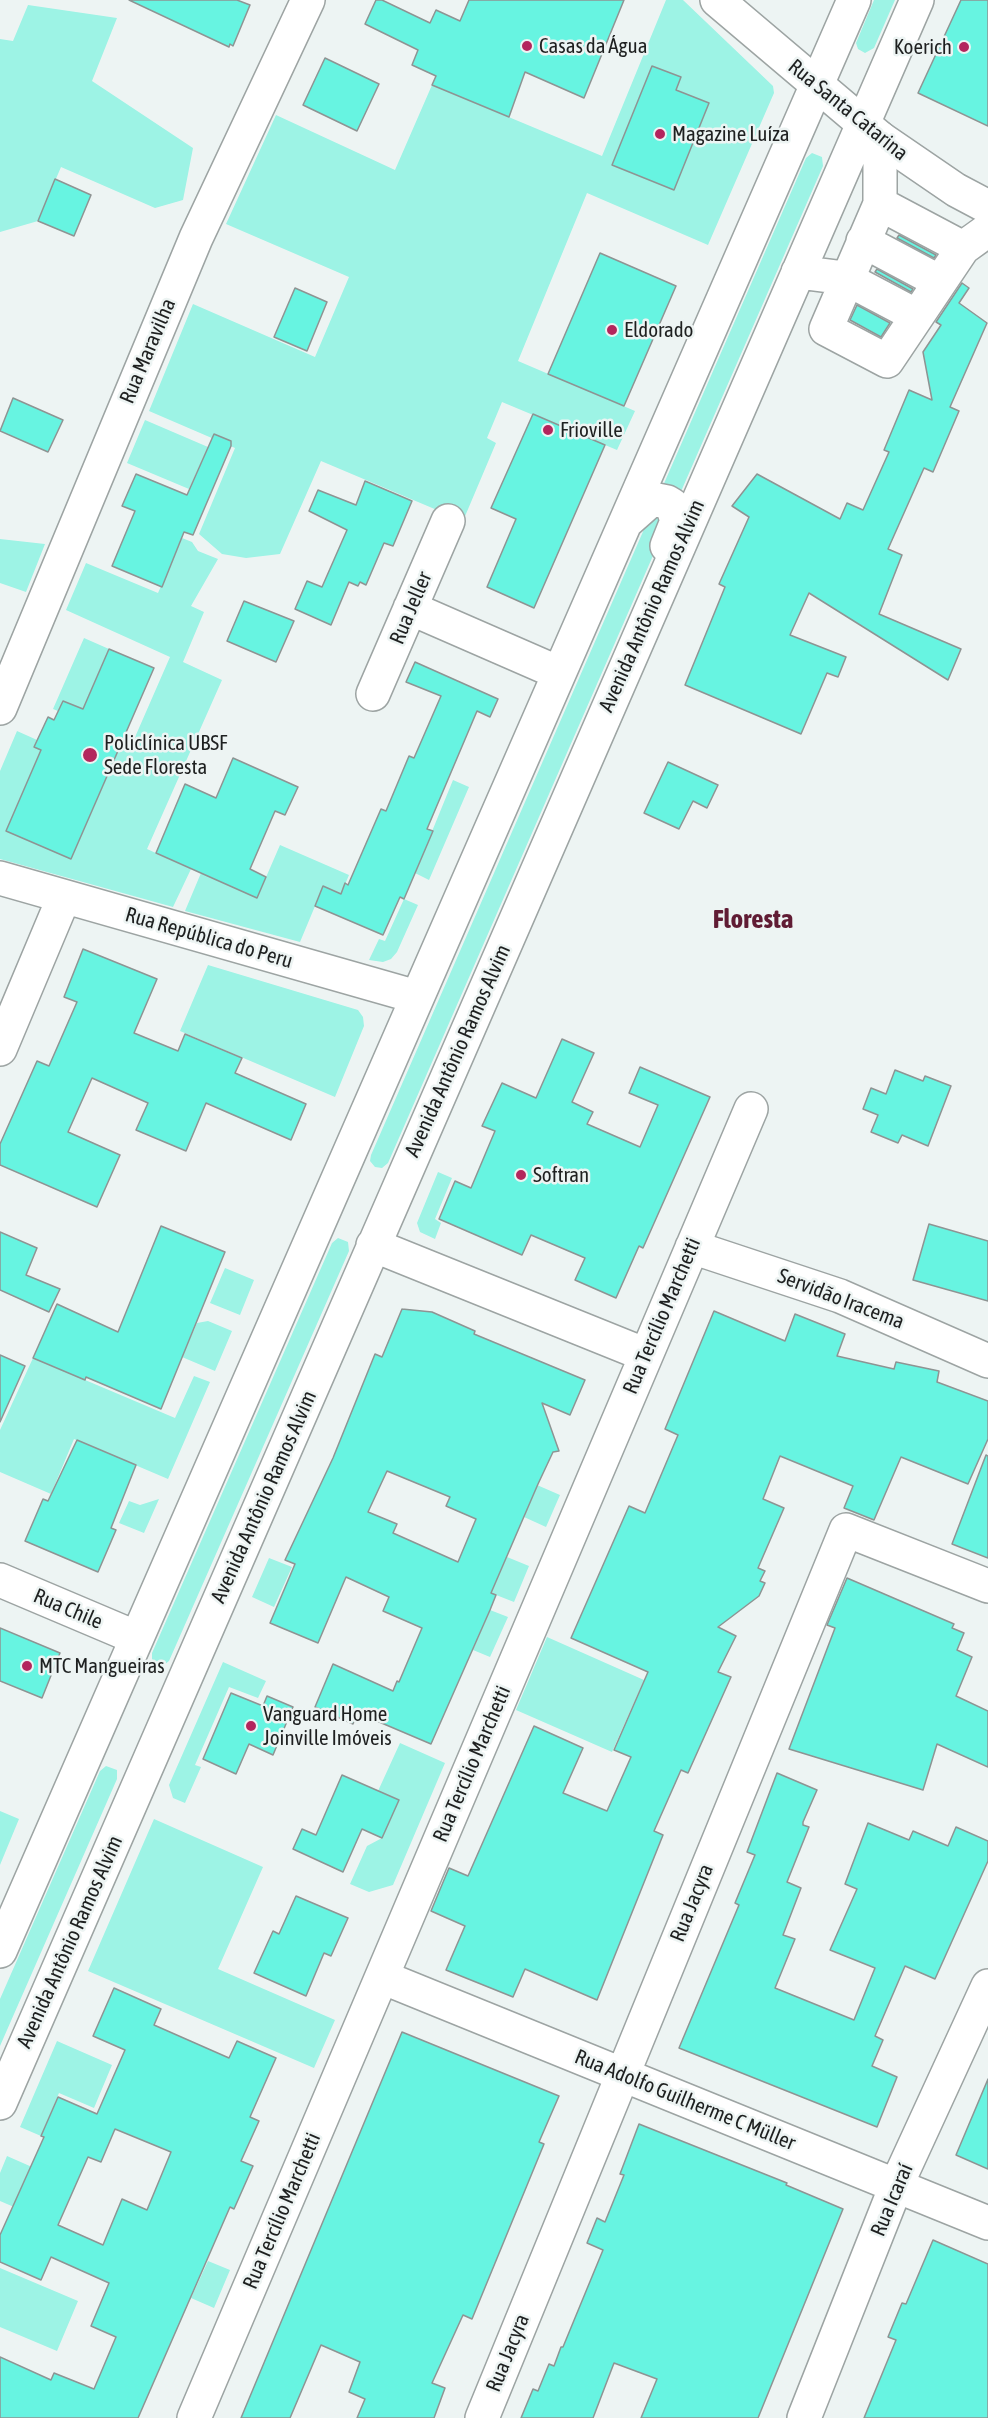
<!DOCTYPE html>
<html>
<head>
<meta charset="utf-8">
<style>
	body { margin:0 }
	canvas { display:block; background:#edf4f3 }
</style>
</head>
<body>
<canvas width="988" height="2418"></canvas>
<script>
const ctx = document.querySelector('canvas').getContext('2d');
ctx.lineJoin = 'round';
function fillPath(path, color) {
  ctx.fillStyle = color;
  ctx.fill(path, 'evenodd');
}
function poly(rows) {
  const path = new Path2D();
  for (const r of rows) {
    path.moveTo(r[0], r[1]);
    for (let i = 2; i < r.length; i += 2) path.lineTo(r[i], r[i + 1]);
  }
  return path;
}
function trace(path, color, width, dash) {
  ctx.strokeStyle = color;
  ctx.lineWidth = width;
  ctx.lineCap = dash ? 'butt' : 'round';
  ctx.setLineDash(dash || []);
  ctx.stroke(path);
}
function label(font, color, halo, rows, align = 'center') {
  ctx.font = font + ' "Asap Condensed",sans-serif';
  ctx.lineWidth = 5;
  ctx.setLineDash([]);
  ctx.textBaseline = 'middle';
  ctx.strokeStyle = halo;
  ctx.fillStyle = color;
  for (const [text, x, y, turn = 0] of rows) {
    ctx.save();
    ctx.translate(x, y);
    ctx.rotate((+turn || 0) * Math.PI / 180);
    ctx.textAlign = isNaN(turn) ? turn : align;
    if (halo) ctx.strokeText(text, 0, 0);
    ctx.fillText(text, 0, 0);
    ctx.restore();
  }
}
const green = poly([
	[666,0,683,0,773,86,774,93,708,245,587,193,518,361,635,411,617,450,502,402,487,438,496,443,463,521,321,461,280,554,246,558,222,554,199,534,235,448,149,411,193,304,315,357,349,277,226,224,276,115,395,170,432,85,602,156],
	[874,0,895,0,874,48,865,53,858,49,856,43],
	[28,5,117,18,92,81,193,148,183,200,155,208,61,167,38,221,0,232,0,39,13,41],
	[812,153,822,157,823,166,388,1163,382,1168,375,1167,370,1161,371,1155,806,158],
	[145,420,208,447,189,489,127,463],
	[182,538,192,542,198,551,218,559,191,606,204,612,183,662,222,680,147,849,191,869,173,907,0,859,0,771,17,731,64,752,25,788,6,831,71,859,123,740,132,744,170,657,66,610,86,563,158,593],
	[0,539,45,544,26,592,0,583],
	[84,638,109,649,83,709,63,701,58,711,53,709],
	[453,780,469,787,429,880,415,873],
	[280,845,349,875,341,894,323,887,300,942,185,911,201,873,257,898],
	[404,899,418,905,397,952,391,959,383,962,369,960,379,939,385,941],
	[208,965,358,1010,363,1017,364,1026,335,1097,180,1031],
	[438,1172,452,1178,435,1219,441,1223,435,1239,420,1232,417,1223],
	[338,1238,348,1242,349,1251,169,1661,164,1665,156,1665,152,1659,152,1653,332,1243],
	[225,1268,254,1280,240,1315,210,1303],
	[208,1321,232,1331,215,1371,182,1357,197,1323],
	[33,1358,175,1418,194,1376,210,1382,168,1479,74,1439,51,1494,0,1472,0,1430],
	[537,1485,560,1495,546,1527,524,1517],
	[159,1499,144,1533,119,1523,129,1501,140,1505],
	[507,1557,529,1566,514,1602,491,1593],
	[269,1558,292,1567,274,1607,252,1597],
	[490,1610,508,1617,490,1657,473,1650],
	[547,1637,644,1680,612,1752,516,1710],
	[223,1662,266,1681,258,1698,229,1687,195,1765,201,1767,185,1803,173,1798,169,1785],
	[400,1743,445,1763,393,1885,369,1892,350,1884,367,1846,382,1838,399,1800,378,1791],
	[106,1766,117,1770,117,1779,0,2046,0,1999,100,1771],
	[0,1811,19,1819,0,1865],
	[154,1819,263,1867,218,1969,335,2020,314,2068,88,1971],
	[57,2041,112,2065,94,2108,59,2093,41,2136,20,2127],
	[7,2156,32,2167,14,2207,0,2201,0,2173],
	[208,2261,230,2270,214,2308,191,2298],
	[0,2268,78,2301,57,2351,0,2327]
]);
const building = poly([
	[129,0,237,0,250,5,233,46,230,44,229,47,129,0],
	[376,0,382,0,430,23,436,10,460,21,469,0,624,0,584,98,525,72,509,117,432,85,436,76,412,65,418,50,365,24,376,0],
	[961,0,988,0,988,126,918,93,961,0],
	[325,58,379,84,357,131,303,105,325,58],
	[652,66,681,77,676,90,709,103,674,190,612,165,652,66],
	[55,179,91,195,74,236,38,221,55,179],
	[899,235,936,255,934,258,897,238,899,235],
	[600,253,676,286,624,406,548,374,600,253],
	[877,269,913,289,911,292,875,272,877,269],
	[962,283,969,288,959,303,987,323,950,407,959,411,933,472,924,468,888,549,902,555,879,614,961,649,948,680,809,593,790,635,846,657,838,677,827,673,801,734,685,685,725,587,719,584,749,517,732,506,757,474,840,519,847,503,863,510,889,452,884,450,909,390,932,400,923,352,941,325,936,322,962,283],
	[295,288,327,302,307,351,274,337,295,288],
	[857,305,890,323,881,337,850,320,857,305],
	[13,398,63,420,48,452,0,431,13,398],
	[533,414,605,445,534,608,487,587,516,519,491,508,533,414],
	[214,434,231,441,231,446,193,535,184,532,162,587,112,566,135,511,122,506,136,474,187,495,214,434],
	[365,481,412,501,393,546,384,543,366,585,360,582,358,586,349,582,331,625,295,609,307,581,322,587,347,530,309,511,318,490,356,505,365,481],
	[244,601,294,621,276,662,227,641,244,601],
	[109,649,154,668,71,859,6,831,41,750,34,747,48,717,54,720,63,701,83,709,109,649],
	[415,662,498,699,490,717,477,711,427,829,433,831,404,899,400,897,383,935,315,906,323,886,341,894,345,883,348,885,381,809,386,811,409,756,414,758,441,696,406,682,415,662],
	[233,758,298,787,285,815,275,811,250,869,266,877,257,898,156,853,185,784,216,798,233,758],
	[668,762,718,785,707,808,693,801,679,829,644,813,668,762],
	[83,949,157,979,134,1033,178,1051,185,1034,242,1058,235,1073,306,1104,291,1140,206,1103,186,1151,136,1130,148,1103,92,1078,68,1132,120,1155,97,1207,0,1165,0,1144,37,1061,49,1066,77,1002,64,997,83,949],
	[562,1039,594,1053,572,1102,593,1112,587,1124,640,1147,658,1105,629,1093,640,1067,710,1097,643,1248,639,1246,616,1298,575,1280,585,1258,531,1235,522,1255,439,1219,455,1181,471,1188,495,1131,482,1126,502,1083,536,1098,562,1039],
	[895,1070,923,1081,925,1076,951,1086,928,1146,902,1135,898,1143,871,1132,878,1115,863,1109,871,1088,886,1094,895,1070],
	[929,1224,988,1241,988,1301,913,1280,929,1224],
	[161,1226,225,1252,161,1409,86,1377,85,1380,33,1358,57,1304,118,1332,161,1226],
	[0,1232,37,1248,26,1275,60,1289,49,1312,0,1290,0,1232],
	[402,1309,432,1312,475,1331,474,1334,585,1380,570,1415,542,1403,559,1451,553,1452,538,1484,491,1593,496,1595,490,1610,431,1744,358,1713,353,1724,315,1707,333,1664,393,1691,397,1681,399,1682,422,1628,383,1611,389,1597,346,1577,318,1643,270,1623,295,1564,285,1560,333,1458,375,1354,382,1357,402,1309],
	[387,1471,450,1497,446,1506,476,1519,458,1562,393,1533,397,1524,368,1512,387,1471],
	[714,1311,785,1341,795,1314,845,1334,837,1356,894,1369,896,1362,939,1371,937,1382,988,1401,988,1439,968,1484,901,1457,874,1520,844,1508,853,1486,780,1456,763,1499,784,1508,758,1568,765,1571,760,1581,765,1583,759,1596,718,1627,736,1636,718,1672,731,1677,688,1773,681,1770,654,1831,663,1835,597,2000,525,1969,513,1997,446,1970,465,1926,431,1911,449,1868,468,1876,534,1726,583,1748,563,1793,607,1811,631,1757,614,1750,648,1672,571,1638,629,1506,645,1513,678,1435,665,1429,714,1311],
	[0,1355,25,1366,0,1422,0,1355],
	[77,1440,136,1465,111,1528,116,1530,98,1572,25,1541,43,1499,48,1501,77,1440],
	[986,1455,988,1456,988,1558,952,1544,986,1455],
	[847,1578,954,1624,952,1628,964,1633,957,1650,972,1657,956,1696,988,1711,988,1767,937,1744,923,1790,789,1749,835,1628,827,1625,847,1578],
	[0,1628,60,1653,42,1698,0,1681,0,1628],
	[231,1693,263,1706,267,1696,293,1707,273,1755,249,1744,236,1774,203,1759,231,1693],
	[777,1773,817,1790,803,1822,803,1825,809,1827,787,1882,801,1888,783,1935,795,1939,775,1988,854,2020,875,1968,830,1950,857,1889,845,1884,868,1823,909,1840,913,1831,948,1846,956,1827,988,1841,988,1861,935,1979,905,1966,875,2036,883,2040,872,2066,897,2077,877,2127,679,2048,739,1905,735,1903,755,1855,747,1852,777,1773],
	[342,1775,399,1800,382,1838,362,1829,343,1872,293,1849,302,1829,316,1835,342,1775],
	[296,1896,348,1918,331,1956,324,1953,306,1996,254,1973,273,1931,279,1934,296,1896],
	[114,1988,161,2009,154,2025,229,2058,237,2041,276,2058,250,2117,259,2121,241,2161,253,2166,234,2209,230,2207,138,2418,0,2418,0,2357,51,2380,54,2373,94,2389,116,2337,91,2326,109,2283,51,2257,41,2280,0,2262,0,2235,44,2137,41,2136,58,2097,97,2114,125,2050,93,2036,114,1988],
	[115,2129,171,2152,147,2210,122,2199,103,2245,58,2225,88,2157,101,2162,115,2129],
	[402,2032,559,2096,539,2142,544,2144,472,2319,463,2315,432,2383,445,2388,434,2418,357,2418,365,2399,349,2392,360,2362,321,2345,290,2418,241,2418,402,2032],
	[988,2079,988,2169,956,2155,988,2079],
	[639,2124,787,2183,786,2185,843,2209,758,2418,641,2418,657,2379,614,2363,593,2418,521,2418,533,2389,538,2391,549,2364,554,2366,561,2347,563,2347,603,2250,587,2243,597,2218,605,2222,624,2175,620,2174,639,2124],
	[933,2240,988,2264,988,2418,864,2418,896,2340,888,2337,902,2303,906,2304,933,2240]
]);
const minor = poly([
	[880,138,880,204,826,329,887,361,963,248,988,230],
	[880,204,963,248],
	[863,241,940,282],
	[798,272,845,278,917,316],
	[626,522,652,499,667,502,672,505,677,521,667,546],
	[410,608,559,673],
	[373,694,448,521],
	[0,708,196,238,308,0],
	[0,878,417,997],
	[0,1049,64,897],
	[373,1245,646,1355],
	[692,1247,840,1296,988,1361],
	[0,1580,137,1638],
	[0,1951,854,0],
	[382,1977,988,2223],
	[0,2103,917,0],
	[194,2418,751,1109],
	[482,2418,846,1530,988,1586],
	[804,2418,896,2186,988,1986]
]);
const major = poly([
	[717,0,880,138,956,190,988,207]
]);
const markers = [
	[527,46,6,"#b3265d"],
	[964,47,6,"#b3265d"],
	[660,134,6,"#b3265d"],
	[612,330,6,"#b3265d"],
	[548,430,6,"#b3265d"],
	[90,755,8,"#b3265d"],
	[521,1175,6,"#b3265d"],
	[27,1666,6,"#b3265d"],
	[251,1726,6,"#b3265d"]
];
const poiNames = [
	["Casas da Água",539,46],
	["Koerich",952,47,"right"],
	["Magazine Luíza",672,134],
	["Eldorado",624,330],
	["Frioville",560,430],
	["Policlínica UBSF",104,743],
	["Sede Floresta",104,767],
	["Softran",533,1175],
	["MTC Mangueiras",39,1666],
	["Vanguard Home",263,1714],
	["Joinville Imóveis",263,1738]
];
const streetNames = [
	["Rua Santa Catarina",848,110,39],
	["Rua Maravilha",148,351,-67],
	["Avenida Antônio Ramos Alvim",652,606,-66],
	["Rua Jeller",411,608,-67],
	["Rua República do Peru",209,938,16],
	["Avenida Antônio Ramos Alvim",458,1051,-66],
	["Servidão Iracema",841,1299,21],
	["Rua Tercílio Marchetti",662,1316,-67],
	["Avenida Antônio Ramos Alvim",264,1497,-66],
	["Rua Chile",68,1609,23],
	["Rua Tercílio Marchetti",472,1764,-67],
	["Rua Jacyra",692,1903,-68],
	["Avenida Antônio Ramos Alvim",70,1942,-66],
	["Rua Adolfo Guilherme C Müller",685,2100,22],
	["Rua Icaraí",892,2200,-67],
	["Rua Tercílio Marchetti",282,2211,-67],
	["Rua Jacyra",508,2353,-68]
];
const districtNames = [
	["Floresta",753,919]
];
fillPath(green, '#9df3e5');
fillPath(building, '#67f4e1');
trace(building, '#8e9493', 1.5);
trace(minor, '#9da4a3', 36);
trace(major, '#9da4a3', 36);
trace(minor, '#fff', 33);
trace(major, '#fff', 33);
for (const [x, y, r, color] of markers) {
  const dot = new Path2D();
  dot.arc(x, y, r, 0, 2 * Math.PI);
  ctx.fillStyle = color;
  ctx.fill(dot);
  trace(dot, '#edf4f3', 2);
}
label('21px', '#1e2020', '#edf4f3', poiNames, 'left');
label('21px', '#1e2020', '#edf4f3', streetNames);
label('bold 27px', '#601c34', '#edf4f3', districtNames);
</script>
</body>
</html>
